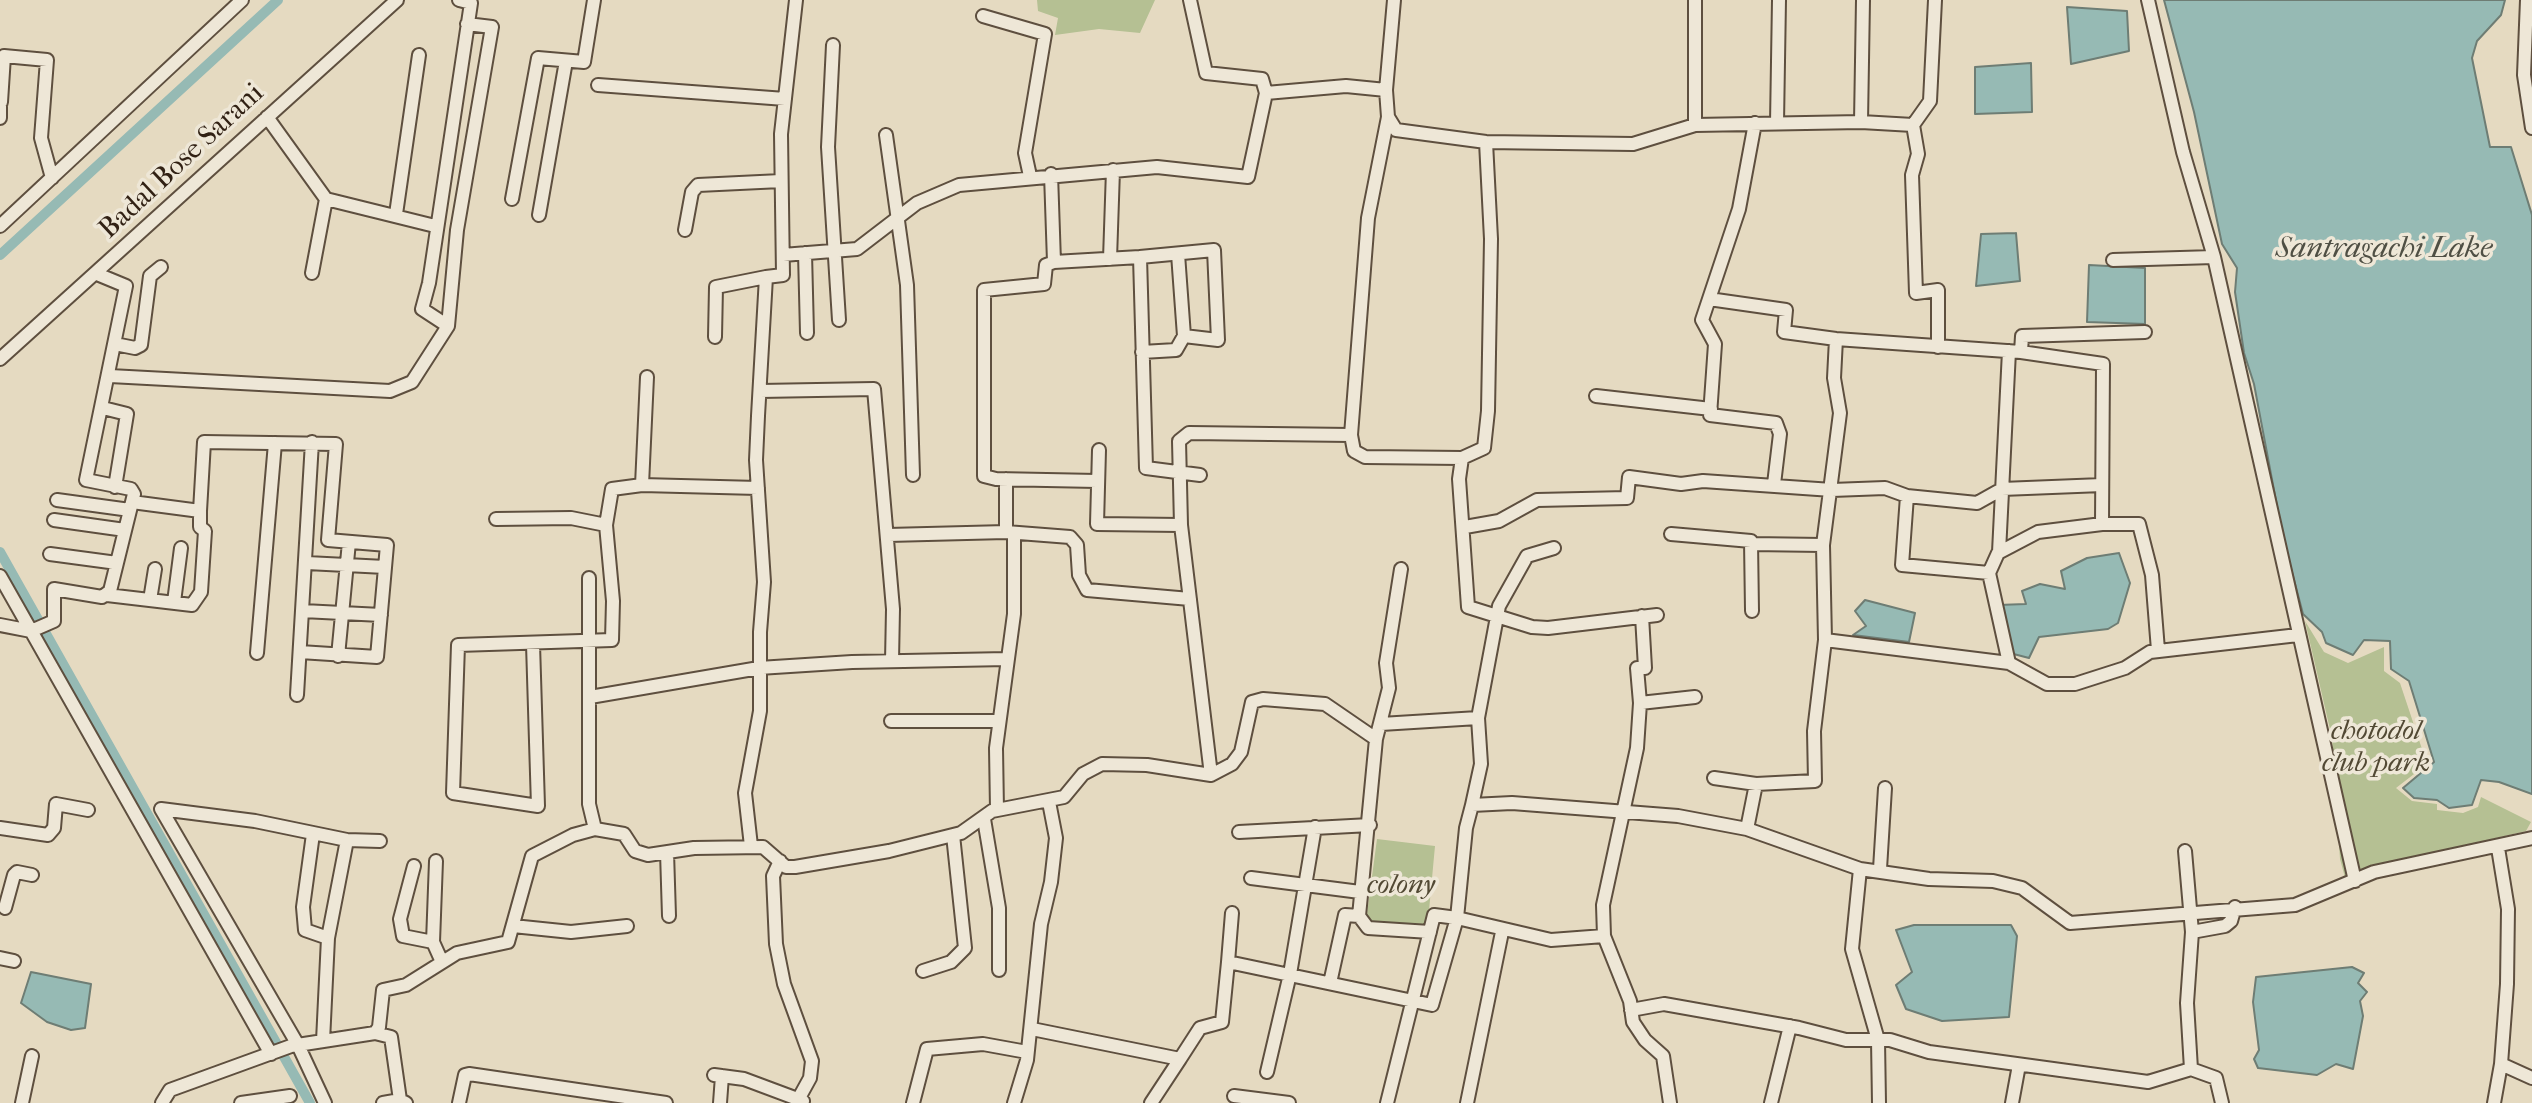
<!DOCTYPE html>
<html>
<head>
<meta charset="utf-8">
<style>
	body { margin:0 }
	canvas { display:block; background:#e5dac1 }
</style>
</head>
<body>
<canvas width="2532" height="1103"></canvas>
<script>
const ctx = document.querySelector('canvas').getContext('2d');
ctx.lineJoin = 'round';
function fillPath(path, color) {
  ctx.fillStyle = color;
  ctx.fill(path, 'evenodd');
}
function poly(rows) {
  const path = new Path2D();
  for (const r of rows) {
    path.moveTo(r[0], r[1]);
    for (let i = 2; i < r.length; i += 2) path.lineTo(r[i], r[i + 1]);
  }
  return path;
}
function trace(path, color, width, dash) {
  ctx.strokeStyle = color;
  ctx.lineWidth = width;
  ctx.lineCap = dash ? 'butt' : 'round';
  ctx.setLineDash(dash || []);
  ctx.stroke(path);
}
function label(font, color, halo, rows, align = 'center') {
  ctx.font = font + ' "IM FELL French Canon",serif';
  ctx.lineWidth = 7;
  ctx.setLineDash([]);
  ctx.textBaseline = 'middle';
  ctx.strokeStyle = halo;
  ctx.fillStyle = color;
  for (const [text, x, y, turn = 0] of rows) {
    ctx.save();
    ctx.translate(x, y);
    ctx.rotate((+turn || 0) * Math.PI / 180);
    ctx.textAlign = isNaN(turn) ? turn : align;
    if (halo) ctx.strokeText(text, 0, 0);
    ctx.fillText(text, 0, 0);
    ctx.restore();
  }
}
const green = poly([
	[1037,0,1155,0,1140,33,1099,29,1055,35,1058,18,1038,11],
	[2305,621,2324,652,2348,663,2384,647,2384,671,2400,683,2427,764,2396,788,2412,801,2437,804,2437,810,2463,813,2478,807,2481,797,2531,822,2526,831,2437,852,2374,871,2347,885,2340,859,2332,738],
	[1377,839,1435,846,1427,932,1365,929]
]);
const water = poly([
	[2164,0,2505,0,2501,15,2477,41,2472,58,2490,147,2511,147,2532,215,2532,794,2499,782,2481,780,2472,805,2449,808,2437,800,2414,798,2403,788,2434,762,2409,681,2391,669,2390,641,2364,640,2353,655,2326,643,2322,632,2303,614,2283,538,2254,384,2244,353,2235,292,2237,268,2222,244,2194,112,2164,0],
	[2067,7,2127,11,2129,51,2071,64,2067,7],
	[2031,63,2032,112,1975,114,1975,67,2031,63],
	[2016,233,2020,281,1976,286,1981,234,2016,233],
	[2089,265,2145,268,2145,324,2087,322,2089,265],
	[2119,553,2130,583,2118,623,2108,629,2039,637,2029,658,2002,651,1998,605,2026,604,2022,591,2040,584,2065,589,2061,571,2087,558,2119,553],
	[1865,600,1915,613,1909,642,1853,635,1866,626,1855,611,1865,600],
	[1914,925,2011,925,2017,936,2009,1017,1942,1021,1906,1009,1896,985,1912,972,1896,930,1914,925],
	[2352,967,2364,973,2358,983,2367,992,2360,1001,2363,1016,2353,1069,2336,1064,2317,1075,2258,1068,2254,1059,2259,1050,2253,1002,2256,977,2352,967],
	[31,972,91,984,85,1028,71,1030,47,1022,21,1003,31,972]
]);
const canal = poly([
	[0,255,278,0],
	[0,552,310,1103]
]);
const street = poly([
	[1190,0,1206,73,1262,79,1266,93,1346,86,1386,90,1388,117,1396,130,1486,142,1633,144,1695,125,1861,122,1863,0],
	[1935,0,1930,101,1913,125,1918,154,1912,175,1916,293,1938,290,1938,347],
	[2148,0,2183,152,2214,257,2355,881],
	[2527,0,2524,75,2532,128],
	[983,16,1045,34,1025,153,1030,176],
	[833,45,828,147,839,320],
	[598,85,785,99],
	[1386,90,1394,0],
	[0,102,0,118],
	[1,102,4,56,47,60,41,138,52,178],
	[267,117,326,199,435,226],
	[1388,117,1368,218,1351,435,1354,451,1365,457,1462,458,1484,448,1488,411,1491,239,1486,142],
	[1861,122,1913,125],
	[1755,123,1739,209,1702,320,1715,344,1710,415,1776,423,1780,434,1774,484],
	[1777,123,1779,0],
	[1695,125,1695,0],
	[886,135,907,285,913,475],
	[1051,174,1054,262,1140,257,1146,468,1200,475],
	[512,199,538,58,584,62,594,0],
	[396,214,419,55],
	[539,215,566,61],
	[0,226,242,0],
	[685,230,692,192,698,185,781,181],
	[805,253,807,333],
	[1178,254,1184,336],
	[783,255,857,249,917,203,959,185,1157,167,1248,177,1266,93],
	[1140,257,1214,250,1218,340,1184,336,1176,350,1142,352],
	[1110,259,1113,170],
	[2113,260,2214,257],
	[1054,262,1046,265,1044,284,984,290,984,476,996,479,1097,481],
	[312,273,326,199],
	[1709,299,1786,310,1784,332,1836,339,2021,352,2103,364,2102,524],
	[448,326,422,309,429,283,471,3,459,0],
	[715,337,716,287,766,277],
	[115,344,135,348,141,345,150,276,161,267],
	[2021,352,2022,336,2145,332],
	[0,359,397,0],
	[110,376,390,391,412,382,448,326,457,230,492,27,467,24],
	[760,391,874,389,893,609,892,661],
	[1596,396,1711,409],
	[103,408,127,414,115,487],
	[1099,450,1097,524,1181,525],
	[1462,458,1459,479,1468,607,1532,627,1548,628,1657,615],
	[1006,479,1006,532],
	[642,485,647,377],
	[57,500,130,510],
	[200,511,204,442,336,444,328,540,387,545,377,657,300,652],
	[496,519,571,518,606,525],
	[54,520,125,530],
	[1465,527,1499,521,1537,500,1627,498,1629,477,1681,484,1703,481,1832,490,1885,488,1907,496],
	[1671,534,1751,541,1752,611],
	[888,535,1006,532,1070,537,1077,545,1079,575,1087,590,1190,599],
	[1751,544,1823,545],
	[1554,548,1527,556,1499,606,1478,718,1481,764,1472,805,1512,803,1678,816,1747,829,1860,869,1929,879,1993,881,2022,888,2070,923,2295,905,2374,872,2532,838],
	[1999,552,2009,351],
	[50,554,117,563],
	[307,563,385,567],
	[1401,569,1386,663,1389,688,1376,739,1359,916,1368,928,1430,932],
	[1989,573,1902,565,1907,496,1977,503,2002,489,2102,485],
	[0,576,271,1054],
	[589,578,589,804,595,829],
	[107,595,192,605,201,592,205,531,200,527,200,511,132,502],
	[150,600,155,569],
	[174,602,181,548],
	[303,611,381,615],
	[1642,616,1645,668,1637,668,1640,703,1637,748,1603,905,1604,936,1630,1001,1633,1022,1645,1040,1663,1056,1670,1103],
	[0,625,31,631,54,621,54,589,102,597,110,591,134,494,131,489,86,480,126,286,97,274],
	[1825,640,2009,663,2047,684,2075,684,2125,668,2150,652,2298,635],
	[533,644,538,806,453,793,458,645,612,640,613,601,606,525,612,489,642,485,758,488],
	[257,653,275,443],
	[338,656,349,542],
	[2009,663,1989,573,1998,553,2038,532,2102,524,2139,524,2152,575,2158,650],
	[297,695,312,442],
	[590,697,759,668,852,662,1007,659],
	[1640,703,1695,697],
	[891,721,999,721],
	[1381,724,1478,718],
	[1211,775,1181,525,1179,441,1189,433,1351,435],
	[1714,778,1756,784,1815,781,1814,731,1825,640,1823,545,1840,413,1834,378,1836,339],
	[997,810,996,748,1014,614,1014,533],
	[984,819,999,908,999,970],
	[0,828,48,835,54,828,56,804,88,810],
	[1747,829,1756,784],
	[1239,832,1370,825],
	[313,834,303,907,305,930,328,938],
	[751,846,745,793,760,711,760,632,764,582,756,460,758,416,766,277,783,275,781,134,796,0],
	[2185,851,2192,932,2187,1003,2191,1069],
	[667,852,669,916],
	[436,861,433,942,442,962],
	[780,861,773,876,776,944,784,984,812,1061,810,1078,799,1098],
	[414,866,400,919,403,936,433,942],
	[1860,869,1852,949,1878,1040,1879,1103],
	[1880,869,1885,788],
	[1251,878,1360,892],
	[5,908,14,875,17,872,32,875],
	[513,926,571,932,627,926],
	[2192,932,2225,926,2231,921,2235,907],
	[0,958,14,961],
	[1228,962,1232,913],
	[923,971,951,962,965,948,953,835],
	[1330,983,1345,915,1359,916],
	[1631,1010,1664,1004,1799,1028,1846,1040,1890,1040,1929,1052,2148,1082,2191,1069,2216,1078,2222,1103],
	[1032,1029,1180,1059,1151,1103],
	[375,1033,379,1027,383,990,406,985,457,953,508,942,532,856,573,835,595,829,624,834,635,851,648,855,694,848,763,847,786,867,795,867,889,851,961,833,992,811,1064,797,1083,774,1102,764,1147,765,1211,775,1232,764,1241,752,1252,702,1263,699,1325,704,1376,739],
	[323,1041,328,938,347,840],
	[1180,1059,1200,1028,1222,1022,1228,962,1432,1005,1457,918,1551,940,1604,936],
	[2501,1064,2532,1078],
	[1267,1072,1290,974,1315,827],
	[714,1075,744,1079,803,1101],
	[1234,1096,1289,1103],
	[22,1103,32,1056],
	[162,1103,170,1090,291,1046,375,1033,391,1037,400,1100,406,1103],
	[241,1103,290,1096],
	[325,1103,298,1045,161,809,255,821,347,840,380,841],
	[383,1103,400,1100],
	[459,1103,465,1075,469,1074,666,1103],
	[720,1103,722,1076],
	[913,1103,927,1049,983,1044,1027,1052],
	[1014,1103,1027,1060,1041,924,1051,882,1056,838,1049,802],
	[1387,1103,1434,915,1457,918,1466,828,1472,805],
	[1467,1103,1502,932],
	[1771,1103,1790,1026],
	[2012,1103,2019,1065],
	[2494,1103,2501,1064,2507,984,2508,909,2498,848]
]);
const streetNames = [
	["Badal Bose Sarani",182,162,-43]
];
const parkNames = [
	["chotodol",2376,732],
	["club park",2376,764],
	["colony",1401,886]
];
const waterNames = [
	["Santragachi Lake",2384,250]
];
fillPath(green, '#b5c093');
fillPath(water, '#96bab4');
trace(water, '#6e7d74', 2);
trace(canal, '#96bab4', 10);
trace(street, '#5e4f3f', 16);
trace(street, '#eee7d7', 12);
label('28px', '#312114', '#eee7d7', streetNames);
label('italic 28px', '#524934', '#eee7d7', parkNames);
label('italic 30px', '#4f4f44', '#eee7d7', waterNames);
</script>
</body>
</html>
